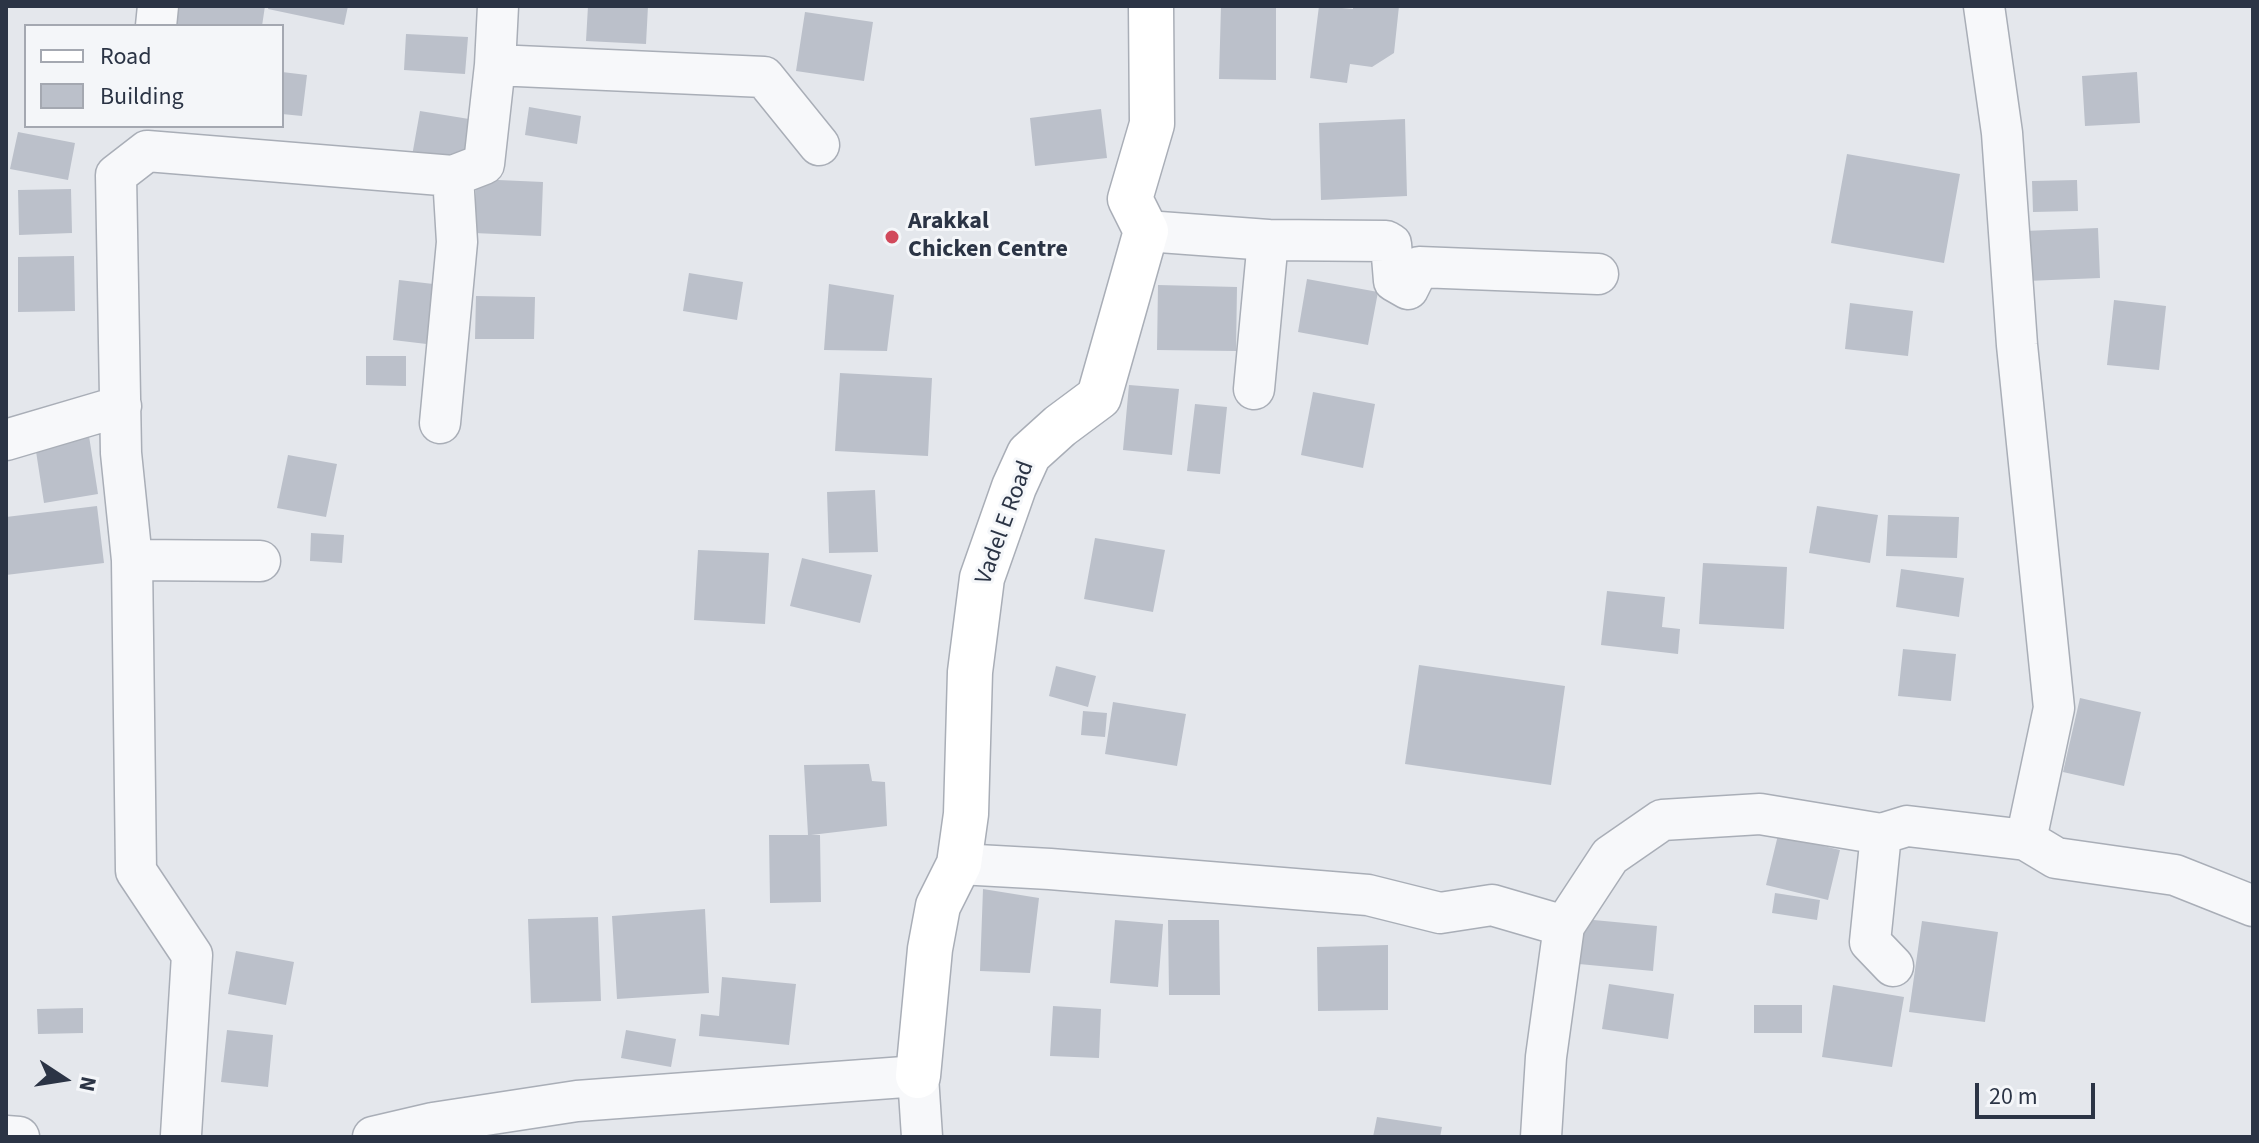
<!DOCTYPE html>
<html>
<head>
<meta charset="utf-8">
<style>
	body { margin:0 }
	#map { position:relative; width:2259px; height:1143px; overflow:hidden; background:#e4e7ec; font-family:"Source Sans 3",sans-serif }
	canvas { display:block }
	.frame { position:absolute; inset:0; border:8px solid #2b3445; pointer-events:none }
	.legend { position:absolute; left:24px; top:24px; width:260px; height:104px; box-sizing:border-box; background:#f4f6f9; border:2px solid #a4a8b1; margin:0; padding:10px 14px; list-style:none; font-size:24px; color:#2b3445 }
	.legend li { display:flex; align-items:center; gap:16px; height:40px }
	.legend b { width:40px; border:2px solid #a4a8b1 }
	.north { position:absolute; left:24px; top:1039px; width:80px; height:80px; -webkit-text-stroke:6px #f4f6f9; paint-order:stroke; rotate:102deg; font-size:22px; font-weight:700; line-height:32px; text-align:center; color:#2b3445 }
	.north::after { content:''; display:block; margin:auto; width:28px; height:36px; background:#2b3445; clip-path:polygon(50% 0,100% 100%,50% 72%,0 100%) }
	.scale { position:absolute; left:1975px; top:1083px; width:120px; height:36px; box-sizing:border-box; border:4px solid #2b3445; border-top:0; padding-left:10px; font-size:24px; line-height:28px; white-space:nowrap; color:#2b3445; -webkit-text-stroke:6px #f4f6f9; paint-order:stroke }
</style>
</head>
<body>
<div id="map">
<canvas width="2259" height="1143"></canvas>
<div class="frame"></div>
<ul class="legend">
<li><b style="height:10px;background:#fff"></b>Road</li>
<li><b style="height:22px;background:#bbc0ca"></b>Building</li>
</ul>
<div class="north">N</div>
<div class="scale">20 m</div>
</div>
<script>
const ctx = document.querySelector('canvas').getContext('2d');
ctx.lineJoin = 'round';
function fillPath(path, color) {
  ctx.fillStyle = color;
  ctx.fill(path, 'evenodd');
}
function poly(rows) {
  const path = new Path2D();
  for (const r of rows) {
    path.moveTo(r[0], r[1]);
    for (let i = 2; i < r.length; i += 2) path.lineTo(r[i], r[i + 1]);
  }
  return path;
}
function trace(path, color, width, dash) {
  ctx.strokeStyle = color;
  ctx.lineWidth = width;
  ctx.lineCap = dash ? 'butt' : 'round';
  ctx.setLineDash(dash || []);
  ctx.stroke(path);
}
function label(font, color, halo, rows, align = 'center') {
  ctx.font = font + ' "Source Sans 3",sans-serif';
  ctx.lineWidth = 6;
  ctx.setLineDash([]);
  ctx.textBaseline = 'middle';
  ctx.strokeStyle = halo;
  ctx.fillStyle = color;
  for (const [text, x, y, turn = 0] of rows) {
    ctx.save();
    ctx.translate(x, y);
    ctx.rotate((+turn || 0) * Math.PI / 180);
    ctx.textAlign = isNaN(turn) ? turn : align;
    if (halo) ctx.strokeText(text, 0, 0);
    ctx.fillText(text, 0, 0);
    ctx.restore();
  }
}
const building = poly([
	[171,6,265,6,262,26,168,26],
	[269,6,348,6,344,25,268,9],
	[588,6,648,6,646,44,586,41],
	[1221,6,1276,6,1276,80,1219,79],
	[1319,6,1353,9,1353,6,1399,6,1394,53,1372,67,1350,64,1347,83,1310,78],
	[805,12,873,22,864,81,796,71],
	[406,34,468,37,465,74,404,70],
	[282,72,307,75,302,116,282,114],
	[2137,72,2140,123,2085,126,2082,76],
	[529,107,581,116,577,144,525,135],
	[1101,109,1107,158,1035,166,1030,118],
	[420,111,469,119,463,164,412,156],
	[1405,119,1407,196,1321,200,1319,123],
	[18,132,75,143,68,180,10,169],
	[1847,154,1960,174,1944,263,1831,243],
	[476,179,543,182,541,236,474,233],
	[2077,180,2078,211,2033,212,2032,181],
	[71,189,72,233,19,235,18,190],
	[2098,228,2100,278,2027,281,2024,231],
	[74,256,75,311,18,312,18,257],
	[689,273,743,282,737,320,683,311],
	[1307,279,1378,292,1368,345,1298,332],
	[399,280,442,285,435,345,393,340],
	[829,284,894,295,887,351,824,350],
	[1158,285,1237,287,1236,351,1157,350],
	[476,296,535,297,534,339,475,339],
	[2114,300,2166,306,2159,370,2107,365],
	[1850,303,1913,311,1908,356,1845,349],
	[366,356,406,356,406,386,366,385],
	[840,373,932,378,928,456,835,451],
	[1129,385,1179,389,1172,455,1123,450],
	[1313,392,1375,404,1363,468,1301,455],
	[1195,404,1227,407,1220,474,1187,471],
	[89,436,98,494,44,503,35,445],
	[288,455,337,464,326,517,277,508],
	[875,490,878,552,829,553,827,492],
	[97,506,104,563,6,575,6,517],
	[1817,506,1878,515,1870,563,1809,553],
	[1888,515,1959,517,1957,558,1886,556],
	[311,533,344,535,342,563,310,561],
	[1095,538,1165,550,1153,612,1084,599],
	[698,550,769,553,765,624,694,620],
	[802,558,872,575,860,623,790,606],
	[1703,563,1787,567,1784,629,1699,624],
	[1901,569,1964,578,1959,617,1896,607],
	[1607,591,1665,597,1662,627,1680,629,1678,654,1601,645],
	[1903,649,1956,654,1951,701,1898,696],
	[1419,665,1565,686,1551,785,1405,764],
	[1056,666,1096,676,1088,707,1049,696],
	[2080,698,2141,712,2124,786,2063,772],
	[1113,702,1186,714,1177,766,1105,754],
	[1083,711,1107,713,1105,737,1081,735],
	[869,764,872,781,885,782,887,826,811,835,820,835,821,902,770,903,769,835,808,835,804,765],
	[1778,835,1840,850,1828,900,1766,885],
	[983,889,1039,898,1030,973,980,971],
	[1775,893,1820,900,1817,920,1772,913],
	[705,909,709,993,617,999,612,916],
	[598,917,601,1001,531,1003,528,919],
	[1583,919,1657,926,1653,971,1579,964],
	[1115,920,1163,924,1158,987,1110,983],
	[1168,920,1219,920,1220,995,1169,995],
	[1922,921,1998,932,1985,1022,1909,1012],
	[1388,945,1388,1010,1318,1011,1317,947],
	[236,951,294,962,286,1005,228,994],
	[722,977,796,984,789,1045,699,1036,701,1014,719,1016],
	[1609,984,1674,994,1668,1039,1602,1029],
	[1833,985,1904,997,1892,1067,1822,1057],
	[1754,1005,1802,1005,1802,1033,1754,1033],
	[1053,1006,1101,1009,1099,1058,1050,1056],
	[83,1008,83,1033,38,1034,37,1009],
	[227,1030,273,1035,268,1087,221,1082],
	[626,1030,676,1039,671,1067,621,1058],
	[1377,1117,1442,1127,1440,1137,1373,1137]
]);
const street = poly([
	[1984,6,2002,133,2017,345,2054,708,2026,840,2056,858,2175,875,2253,906],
	[156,26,158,6],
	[495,65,764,77,819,145],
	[1146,231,1268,240,1386,241,1391,244,1394,281,1408,289,1419,267,1598,274],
	[1254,389,1268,240],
	[440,423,457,242,453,176],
	[6,440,121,406],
	[132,560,260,561],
	[1881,834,1870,942,1893,966],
	[959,864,1050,869,1368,895,1440,913,1492,905,1564,926,1610,856,1662,820,1760,814,1881,834,1907,826,2026,840],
	[181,1135,192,955,136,871,132,560,121,453,116,175,147,151,453,176,484,164,495,65,498,6],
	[6,1136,19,1137],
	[373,1137,433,1123,577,1101,918,1076,922,1137],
	[1541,1137,1546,1057,1564,926]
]);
const secondary = poly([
	[918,1076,930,949,938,906,959,864,966,814,970,672,982,578,1014,487,1029,454,1060,426,1099,397,1146,231,1130,199,1152,124,1151,6]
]);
const markers = [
	[892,237,8,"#d1495b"]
];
const poiNames = [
	["Arakkal",908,223],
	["Chicken Centre",908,251]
];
const streetNames = [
	["Vadel E Road",1006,523,-70]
];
fillPath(building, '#bbc0ca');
trace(street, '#a9aeb7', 43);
trace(secondary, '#a9aeb7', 47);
trace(street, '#f7f8fa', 40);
trace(secondary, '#fff', 44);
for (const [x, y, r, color] of markers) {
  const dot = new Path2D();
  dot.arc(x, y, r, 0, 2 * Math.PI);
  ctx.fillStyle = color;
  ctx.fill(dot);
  trace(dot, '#f4f6f9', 3);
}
label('bold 24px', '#2b3445', '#f4f6f9', poiNames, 'left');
label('24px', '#2b3445', '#f4f6f9', streetNames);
</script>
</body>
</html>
